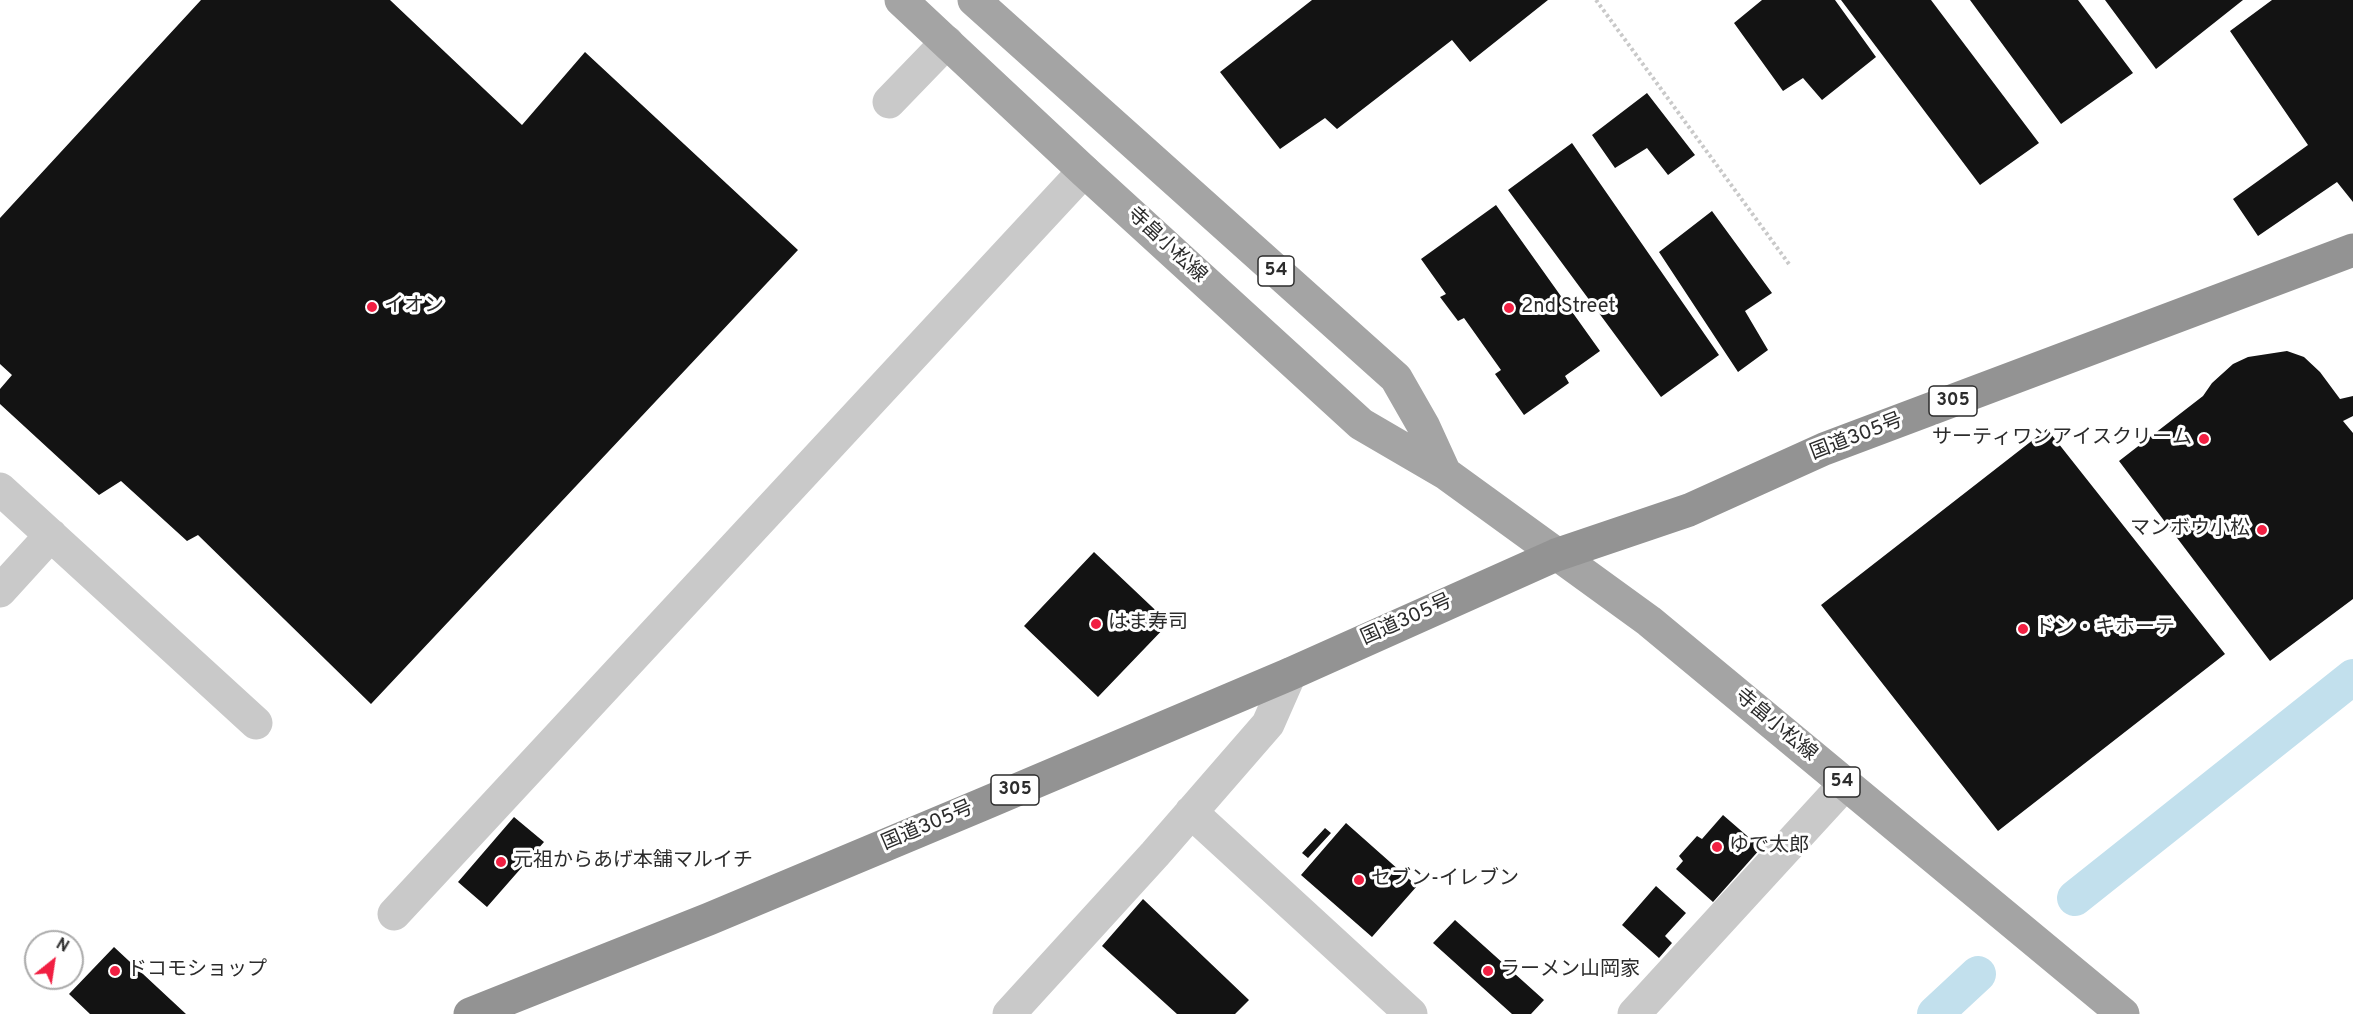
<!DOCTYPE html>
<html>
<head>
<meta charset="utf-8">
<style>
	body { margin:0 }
	#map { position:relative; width:2353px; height:1014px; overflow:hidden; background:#fff; font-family:Overpass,sans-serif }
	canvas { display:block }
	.north { position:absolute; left:24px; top:930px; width:60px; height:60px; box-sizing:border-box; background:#fff; border:2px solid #ababab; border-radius:50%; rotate:30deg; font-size:16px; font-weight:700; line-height:24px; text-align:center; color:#2c2c2c }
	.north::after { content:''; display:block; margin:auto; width:21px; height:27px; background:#f11f42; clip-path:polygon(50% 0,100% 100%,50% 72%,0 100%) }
</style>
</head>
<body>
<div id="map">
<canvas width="2353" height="1014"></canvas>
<div class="north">N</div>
</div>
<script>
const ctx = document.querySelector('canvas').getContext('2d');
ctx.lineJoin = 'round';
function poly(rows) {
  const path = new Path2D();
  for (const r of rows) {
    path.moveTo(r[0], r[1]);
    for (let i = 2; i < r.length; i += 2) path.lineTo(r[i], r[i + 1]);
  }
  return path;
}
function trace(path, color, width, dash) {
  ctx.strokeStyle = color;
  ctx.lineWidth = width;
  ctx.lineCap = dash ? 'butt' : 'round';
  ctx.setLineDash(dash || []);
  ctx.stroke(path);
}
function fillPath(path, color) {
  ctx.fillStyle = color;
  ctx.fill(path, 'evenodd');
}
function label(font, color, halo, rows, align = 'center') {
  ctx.font = font + ' Overpass,"Noto Sans JP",sans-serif';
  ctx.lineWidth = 6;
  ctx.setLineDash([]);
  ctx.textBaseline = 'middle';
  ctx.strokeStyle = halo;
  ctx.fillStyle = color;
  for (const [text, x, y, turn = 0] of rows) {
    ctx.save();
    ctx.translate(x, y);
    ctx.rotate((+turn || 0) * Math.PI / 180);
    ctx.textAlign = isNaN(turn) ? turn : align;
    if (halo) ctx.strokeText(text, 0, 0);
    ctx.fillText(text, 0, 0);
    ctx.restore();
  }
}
const canal = poly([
	[2075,898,2353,677],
	[1935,1014,1978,974]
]);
const building = poly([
	[201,0,390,0,522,125,585,52,798,250,371,704,198,535,187,541,121,481,99,495,0,404,0,389,12,375,0,364,0,218],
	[1312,0,1548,0,1470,62,1452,40,1337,129,1325,118,1280,149,1220,72],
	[1762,0,1835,0,1876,57,1822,100,1803,78,1783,91,1734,23],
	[1841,0,1931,0,2039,143,1980,185],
	[1970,0,2078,0,2133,73,2061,124],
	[2105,0,2243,0,2156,69],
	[2272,0,2353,0,2353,202,2337,182,2258,236,2233,199,2308,145,2230,31],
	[1647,93,1695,155,1668,175,1647,148,1615,168,1592,135],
	[1572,143,1719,355,1661,397,1508,190],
	[1496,205,1600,351,1565,376,1569,383,1524,415,1495,374,1501,370,1464,318,1458,321,1440,297,1446,294,1421,259],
	[1712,211,1772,293,1745,311,1768,350,1738,372,1659,252],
	[2287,351,2304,357,2320,372,2340,399,2353,396,2353,416,2343,421,2353,433,2353,599,2270,661,2119,461,2203,396,2212,383,2233,364,2248,357],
	[2047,429,2225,654,1998,831,1821,605],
	[1094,552,1169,623,1098,697,1024,626],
	[1723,815,1761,848,1713,902,1676,869,1683,861,1679,856,1697,836,1702,839],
	[514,817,544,842,487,907,458,882],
	[1346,823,1417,886,1372,937,1301,875],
	[1325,828,1331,833,1308,858,1302,853],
	[1656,886,1686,913,1665,936,1672,943,1659,958,1622,925],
	[1143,899,1249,1000,1235,1014,1177,1014,1102,946],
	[1455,920,1544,1000,1531,1014,1512,1014,1433,943],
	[114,947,186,1014,90,1014,69,994]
]);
const path = poly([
	[1596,0,1789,264]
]);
const minor = poly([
	[889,102,947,42],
	[0,489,256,723],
	[0,591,51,535],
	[1191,812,1411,1014],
	[394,914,1084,171],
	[1009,1014,1155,854,1268,724,1290,674],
	[1634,1014,1845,784]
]);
const major = poly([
	[901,0,1084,171,1361,424,1445,473],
	[974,0,1396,378,1424,427,1445,473,1649,621,2123,1014]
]);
const highway = poly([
	[470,1014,709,919,981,805,1290,674,1556,555,1689,510,1824,449,2353,250]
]);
const markers = [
	[372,307,6,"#f11f42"],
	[1509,308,6,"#f11f42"],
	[2204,439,6,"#f11f42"],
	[2262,530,6,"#f11f42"],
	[1096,624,6,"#f11f42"],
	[2023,629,6,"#f11f42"],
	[1717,847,6,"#f11f42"],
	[501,862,6,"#f11f42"],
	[1359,880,6,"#f11f42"],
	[115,971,6,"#f11f42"],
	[1488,971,6,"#f11f42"]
];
const shields = [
	[1276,271,36],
	[1953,401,48],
	[1842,782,36],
	[1015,790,48]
];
const shieldNames = [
	["54",1276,271],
	["305",1953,401],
	["54",1842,782],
	["305",1015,790]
];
const streetNames = [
	["寺畠小松線",1166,246,43],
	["国道305号",1857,438,-21],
	["国道305号",1407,621,-24],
	["寺畠小松線",1775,726,40],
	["国道305号",928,827,-23]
];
const poiNames = [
	["イオン",384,307],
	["2nd Street",1521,308],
	["サーティワンアイスクリーム",2192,439,"right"],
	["マンボウ小松",2250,530,"right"],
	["はま寿司",1108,624],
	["ドン・キホーテ",2035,629],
	["ゆで太郎",1729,847],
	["元祖からあげ本舗マルイチ",513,862],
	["セブン-イレブン",1371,880],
	["ドコモショップ",127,971],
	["ラーメン山岡家",1500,971]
];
trace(canal, '#c2e0ed', 36);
fillPath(building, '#131313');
trace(path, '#c9c9c9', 4, [3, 3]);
trace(minor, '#c9c9c9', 33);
trace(major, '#a4a4a4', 33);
trace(highway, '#939393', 33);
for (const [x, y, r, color] of markers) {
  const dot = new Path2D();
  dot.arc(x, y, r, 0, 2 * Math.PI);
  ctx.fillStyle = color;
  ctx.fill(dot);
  trace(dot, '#fff', 2);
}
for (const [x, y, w] of shields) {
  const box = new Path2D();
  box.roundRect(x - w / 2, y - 15, w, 30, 4.5);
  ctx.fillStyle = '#fff';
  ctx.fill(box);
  trace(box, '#2c2c2c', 1.5);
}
label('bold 18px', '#2c2c2c', null, shieldNames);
label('20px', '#2c2c2c', '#fff', streetNames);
label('20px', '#2c2c2c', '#fff', poiNames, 'left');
</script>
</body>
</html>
